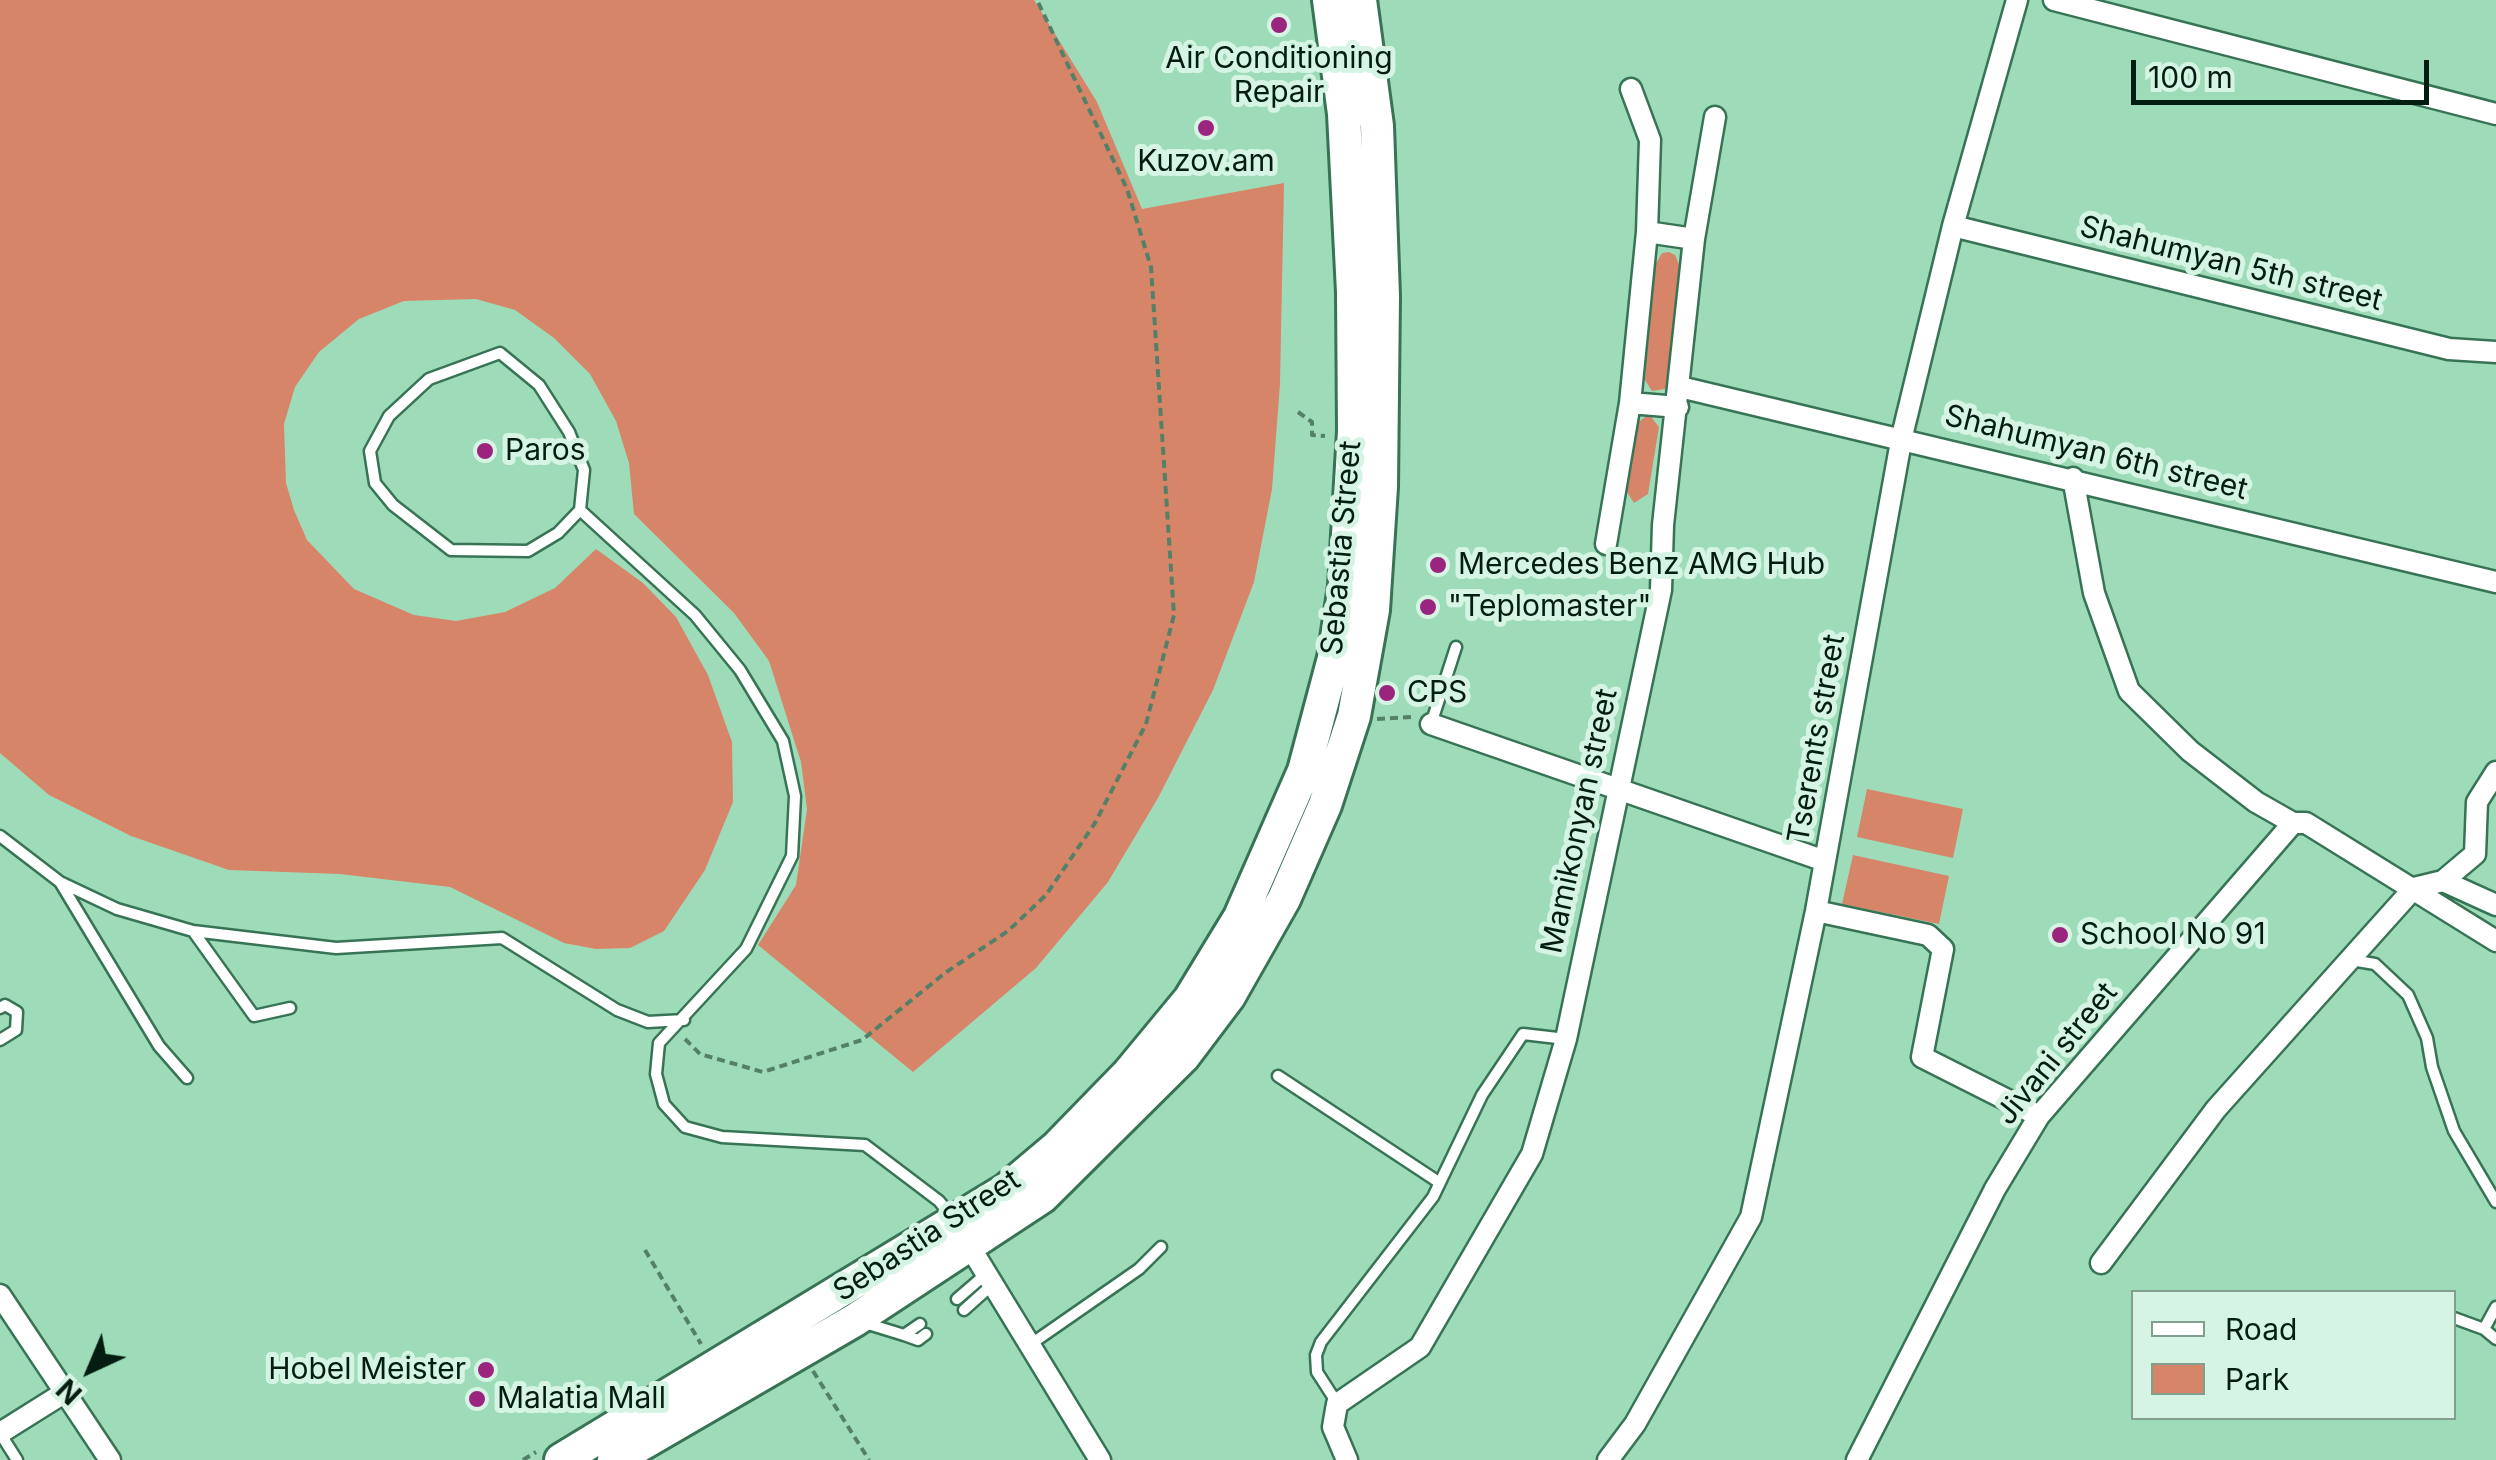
<!DOCTYPE html>
<html>
<head>
<meta charset="utf-8">
<style>
	body { margin:0 }
	#map { position:relative; width:2496px; height:1460px; overflow:hidden; background:#9edcb9; font-family:Inter,sans-serif }
	canvas { display:block }
	.legend { position:absolute; left:2131px; top:1290px; width:325px; height:130px; box-sizing:border-box; background:#d6f4e3; border:2px solid #829e8f; margin:0; padding:12px 18px; list-style:none; font-size:30px; color:#041d11 }
	.legend li { display:flex; align-items:center; gap:20px; height:50px }
	.legend b { width:50px; border:2px solid #829e8f }
	.north { position:absolute; left:40px; top:1320px; width:100px; height:100px; -webkit-text-stroke:8px #d6f4e3; paint-order:stroke; rotate:224deg; font-size:28px; font-weight:700; line-height:40px; text-align:center; color:#041d11 }
	.north::after { content:''; display:block; margin:auto; width:35px; height:45px; background:#041d11; clip-path:polygon(50% 0,100% 100%,50% 72%,0 100%) }
	.scale { position:absolute; left:2131px; top:60px; width:298px; height:45px; box-sizing:border-box; border:5px solid #041d11; border-top:0; padding-left:12px; font-size:30px; line-height:35px; white-space:nowrap; color:#041d11; -webkit-text-stroke:8px #d6f4e3; paint-order:stroke }
</style>
</head>
<body>
<div id="map">
<canvas width="2496" height="1460"></canvas>
<ul class="legend">
<li><b style="height:12px;background:#fff"></b>Road</li>
<li><b style="height:28px;background:#d78568"></b>Park</li>
</ul>
<div class="north">N</div>
<div class="scale">100 m</div>
</div>
<script>
const ctx = document.querySelector('canvas').getContext('2d');
ctx.lineJoin = 'round';
function fillPath(path, color) {
  ctx.fillStyle = color;
  ctx.fill(path, 'evenodd');
}
function poly(rows) {
  const path = new Path2D();
  for (const r of rows) {
    path.moveTo(r[0], r[1]);
    for (let i = 2; i < r.length; i += 2) path.lineTo(r[i], r[i + 1]);
  }
  return path;
}
function trace(path, color, width, dash) {
  ctx.strokeStyle = color;
  ctx.lineWidth = width;
  ctx.lineCap = dash ? 'butt' : 'round';
  ctx.setLineDash(dash || []);
  ctx.stroke(path);
}
function label(font, color, halo, rows, align = 'center') {
  ctx.font = font + ' Inter,sans-serif';
  ctx.lineWidth = 10;
  ctx.setLineDash([]);
  ctx.textBaseline = 'middle';
  ctx.strokeStyle = halo;
  ctx.fillStyle = color;
  for (const [text, x, y, turn = 0] of rows) {
    ctx.save();
    ctx.translate(x, y);
    ctx.rotate((+turn || 0) * Math.PI / 180);
    ctx.textAlign = isNaN(turn) ? turn : align;
    if (halo) ctx.strokeText(text, 0, 0);
    ctx.fillText(text, 0, 0);
    ctx.restore();
  }
}
const green = poly([
	[0,0,1034,0,1097,102,1142,209,1284,183,1280,384,1272,489,1254,582,1213,690,1158,798,1108,882,1036,968,913,1072,758,945,796,885,807,809,801,762,769,661,734,613,634,514,629,463,616,421,590,374,554,338,515,310,476,299,404,301,359,319,319,352,295,387,284,424,286,483,294,510,307,540,354,589,414,615,456,621,505,612,555,588,596,549,643,583,676,617,708,675,732,742,733,802,705,870,664,931,630,948,596,949,564,943,450,887,340,874,229,870,131,836,49,795,0,753],
	[1669,252,1675,255,1680,267,1669,382,1665,389,1652,391,1645,380,1655,265,1662,253],
	[1649,414,1659,427,1648,494,1634,503,1625,489,1636,424],
	[1867,789,1963,809,1953,858,1857,837],
	[1853,855,1949,876,1939,924,1842,904]
]);
const path = poly([
	[1298,412,1312,422,1312,435,1325,436],
	[1377,719,1413,717],
	[685,1039,700,1054,763,1072,862,1040,945,973,1008,931,1046,895,1095,823,1146,724,1174,615,1151,267,1127,189,1037,0],
	[645,1250,701,1344],
	[813,1371,869,1460],
	[523,1460,536,1452]
]);
const lane = poly([
	[580,510,558,533,528,551,451,550,393,505,375,483,370,451,389,416,429,379,500,353,539,385,569,432,584,470,580,510,695,615,740,670,783,741,795,796,792,856,746,949,659,1043,656,1074,664,1104,685,1127,722,1137,865,1145,939,1201,953,1218],
	[1431,724,1456,647],
	[0,836,60,882,117,909,193,931,336,948,502,938,617,1010,648,1022,684,1020],
	[60,882,159,1046,187,1078],
	[193,931,254,1016,290,1008],
	[2351,960,2375,964,2408,995,2427,1038,2432,1067,2454,1131,2496,1202],
	[0,1008,5,1005,17,1012,16,1030,0,1040],
	[1278,1076,1437,1181],
	[957,1299,986,1274],
	[964,1310,993,1284],
	[2454,1318,2484,1329,2496,1339],
	[865,1323,904,1335,920,1324],
	[2484,1329,2496,1307],
	[904,1335,918,1340,926,1334],
	[1031,1344,1139,1269,1161,1247],
	[1337,1403,1317,1372,1316,1355,1321,1342,1433,1197,1482,1095,1523,1034,1566,1039],
	[0,1433,17,1460]
]);
const street = poly([
	[2054,0,2496,114],
	[1953,226,2449,349,2496,352],
	[1647,232,1694,239],
	[1680,387,2496,582],
	[1630,403,1678,407],
	[2073,478,2094,593,2129,691,2190,751,2256,802,2293,823,2306,823,2496,941],
	[1606,544,1630,403,1647,232,1650,140,1631,89],
	[1431,724,1825,861],
	[2443,881,2496,905],
	[1816,911,1928,935,1943,949,1922,1057,2039,1116],
	[970,1247,1100,1460],
	[2101,1263,2216,1109,2414,888,2443,881,2475,854,2477,802,2496,772],
	[0,1295,110,1460],
	[0,1433,67,1391],
	[1347,1460,1333,1427,1337,1404,1420,1347,1532,1154,1566,1039,1661,590,1663,525,1694,239,1715,117],
	[1608,1460,1635,1424,1751,1217,1816,911,1902,436,1953,226,2017,0],
	[1857,1460,1995,1189,2039,1116,2293,823]
]);
const primary = poly([
	[561,1460,1006,1190,1057,1147,1128,1074,1190,999,1240,917,1304,771,1334,658,1345,586,1354,431,1353,292,1344,114,1329,0],
	[614,1460,855,1320,1042,1197,1183,1057,1229,996,1284,899,1325,805,1354,716,1373,610,1381,487,1383,296,1377,126,1360,0]
]);
const markers = [
	[1279,25,10,"#9b247e"],
	[1206,128,10,"#9b247e"],
	[485,451,10,"#9b247e"],
	[1438,565,10,"#9b247e"],
	[1428,607,10,"#9b247e"],
	[1387,693,10,"#9b247e"],
	[2060,935,10,"#9b247e"],
	[486,1370,10,"#9b247e"],
	[477,1399,10,"#9b247e"]
];
const poiNames = [
	["Air Conditioning",1279,59,"center"],
	["Repair",1279,93,"center"],
	["Kuzov.am",1206,162,"center"],
	["Paros",505,451],
	["Mercedes Benz AMG Hub",1458,565],
	["\"Teplomaster\"",1448,607],
	["CPS",1407,693],
	["School No 91",2080,935],
	["Hobel Meister",466,1370,"right"],
	["Malatia Mall",497,1399]
];
const streetNames = [
	["Shahumyan 5th street",2231,264,14],
	["Shahumyan 6th street",2096,453,14],
	["Sebastia Street",1342,548,-85],
	["Tserents street",1817,739,-80],
	["Mamikonyan street",1580,821,-78],
	["Jivani street",2057,1054,-51],
	["Sebastia Street",927,1236,-33]
];
fillPath(green, '#d78568');
trace(lane, '#377355', 15);
trace(street, '#377355', 25);
trace(primary, '#377355', 38);
trace(path, '#548068', 4, [8, 5]);
trace(lane, '#fff', 10);
trace(street, '#fff', 20);
trace(primary, '#fff', 32);
for (const [x, y, r, color] of markers) {
  const dot = new Path2D();
  dot.arc(x, y, r, 0, 2 * Math.PI);
  ctx.fillStyle = color;
  ctx.fill(dot);
  trace(dot, '#d6f4e3', 4);
}
label('30px', '#041d11', '#d6f4e3', poiNames, 'left');
label('30px', '#041d11', '#d6f4e3', streetNames);
</script>
</body>
</html>
